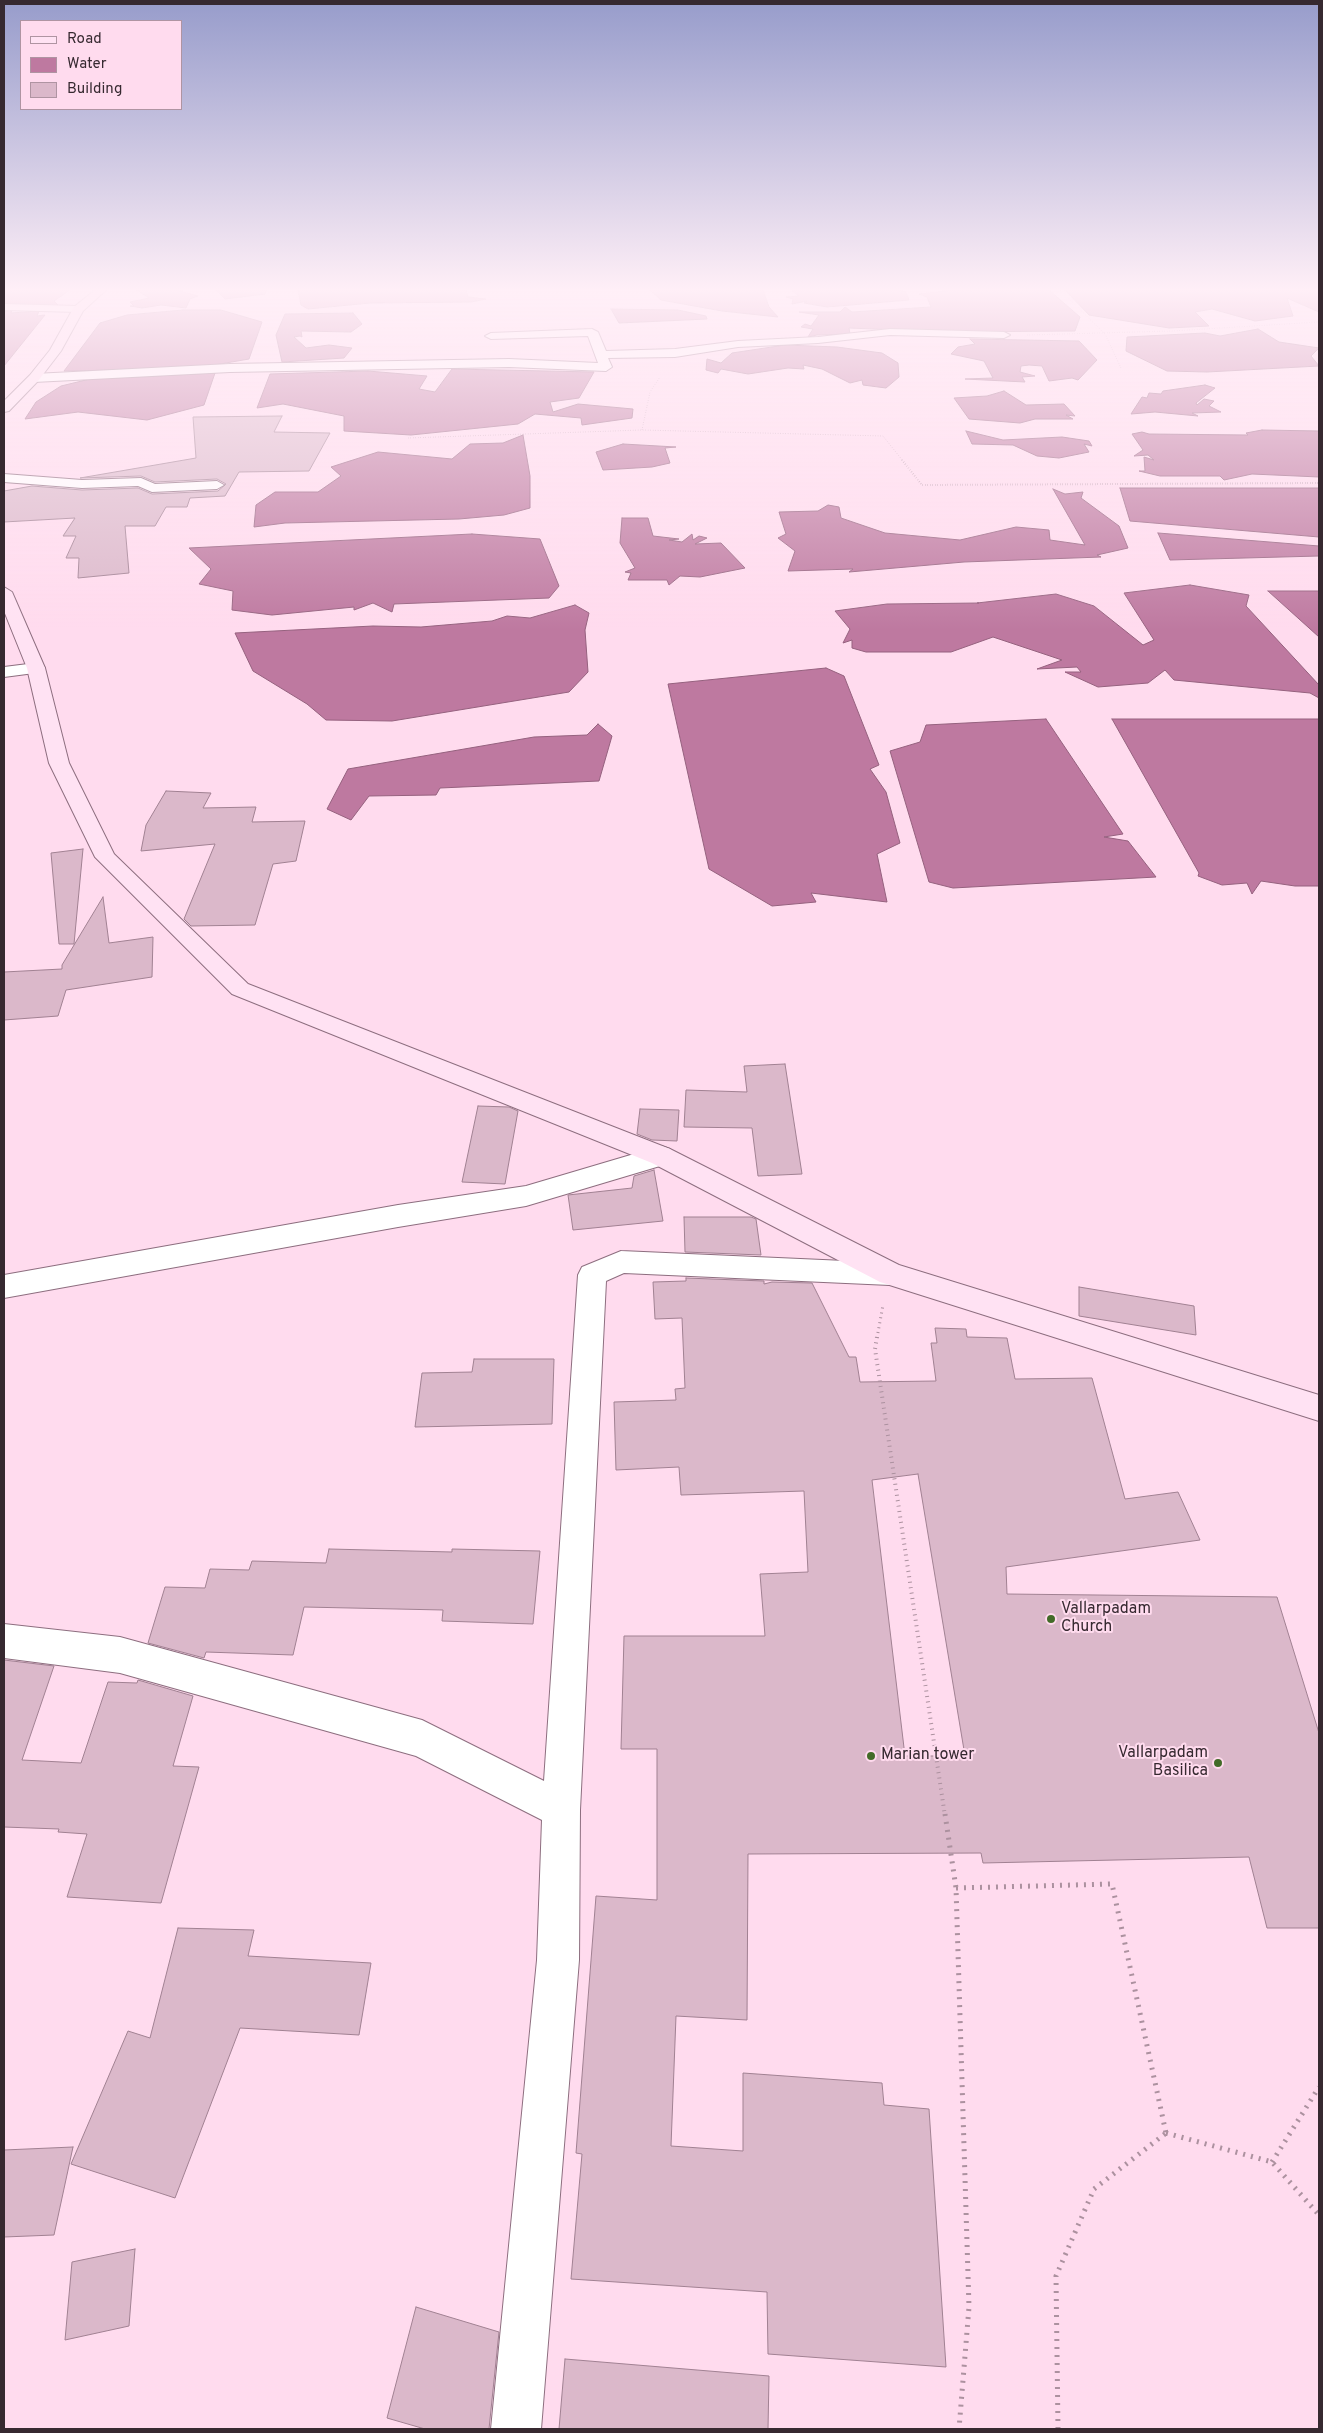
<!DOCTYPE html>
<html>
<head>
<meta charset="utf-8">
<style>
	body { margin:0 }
	#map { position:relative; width:1323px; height:2433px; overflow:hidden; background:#ffdbee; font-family:Overpass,sans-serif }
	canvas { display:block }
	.frame { position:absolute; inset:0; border:5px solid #362930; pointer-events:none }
	.legend { position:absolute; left:20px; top:20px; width:162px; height:90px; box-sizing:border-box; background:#ffdbee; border:1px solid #af94a2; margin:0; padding:6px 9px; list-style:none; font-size:15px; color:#362930 }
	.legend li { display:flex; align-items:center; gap:10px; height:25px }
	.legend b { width:25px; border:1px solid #af94a2 }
</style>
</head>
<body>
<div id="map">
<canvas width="1323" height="2433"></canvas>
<div class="frame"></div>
<ul class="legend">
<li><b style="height:6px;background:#ffe2f3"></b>Road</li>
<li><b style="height:14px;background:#be79a0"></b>Water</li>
<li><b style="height:14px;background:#dbb8ca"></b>Building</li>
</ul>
</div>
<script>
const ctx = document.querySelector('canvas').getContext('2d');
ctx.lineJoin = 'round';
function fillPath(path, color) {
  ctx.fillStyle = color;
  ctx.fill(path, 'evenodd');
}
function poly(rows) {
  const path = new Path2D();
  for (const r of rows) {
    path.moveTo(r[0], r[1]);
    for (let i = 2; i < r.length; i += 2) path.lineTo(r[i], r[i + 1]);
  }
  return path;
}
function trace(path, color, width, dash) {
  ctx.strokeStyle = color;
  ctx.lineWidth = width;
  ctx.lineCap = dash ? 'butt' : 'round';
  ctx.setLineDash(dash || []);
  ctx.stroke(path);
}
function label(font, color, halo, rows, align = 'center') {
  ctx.font = font + ' Overpass,sans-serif';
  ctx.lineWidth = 4;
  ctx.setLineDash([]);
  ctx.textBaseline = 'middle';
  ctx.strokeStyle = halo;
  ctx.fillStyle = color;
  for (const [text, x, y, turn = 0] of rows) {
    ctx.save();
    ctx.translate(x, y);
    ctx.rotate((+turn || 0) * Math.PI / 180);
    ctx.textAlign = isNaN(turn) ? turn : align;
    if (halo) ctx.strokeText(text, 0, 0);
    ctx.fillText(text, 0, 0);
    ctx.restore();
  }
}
const water = poly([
	[4,290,70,290,54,301,59,306,4,304,4,290],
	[137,290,183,290,180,291,198,296,190,299,186,308,161,305,142,308,130,306,134,306,130,302,149,298,137,290],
	[216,290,266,290,265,294,225,299,216,290],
	[298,290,466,290,468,297,486,299,471,302,370,303,308,309,301,305,298,290],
	[650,290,763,290,769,307,778,317,722,311,661,300,650,290],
	[895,290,906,292,909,300,827,307,804,303,807,301,792,304,793,299,786,297,799,296,792,291,895,290],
	[955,290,1049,290,1080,317,1075,331,946,332,849,328,850,334,817,335,808,337,813,329,801,327,805,324,811,326,819,315,799,312,840,312,845,307,852,312,931,307,927,297,919,294,955,290],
	[1065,290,1319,290,1319,312,1287,298,1293,316,1255,321,1212,309,1195,312,1209,326,1169,328,1089,315,1065,290],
	[611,309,678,310,706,316,707,319,619,323,611,309],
	[12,310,11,313,39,311,37,316,45,315,4,366,4,312,12,310],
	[183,310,221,310,262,322,249,359,191,369,64,371,100,323,127,315,183,310],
	[353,313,362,324,351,332,301,331,302,337,300,336,294,337,306,348,329,345,352,348,344,358,282,362,276,335,285,314,353,313],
	[1258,329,1279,342,1319,348,1311,356,1319,366,1207,372,1167,371,1126,351,1127,337,1205,333,1220,336,1258,329],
	[970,339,1079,341,1097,360,1078,380,1072,378,1049,381,1042,366,1029,365,1021,366,1020,372,1035,376,1022,377,1025,382,965,379,993,378,984,361,951,354,958,347,975,344,970,339],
	[785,345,837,347,882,353,898,363,899,377,886,388,863,385,862,380,850,383,822,369,803,365,804,369,788,368,748,374,721,369,718,373,706,370,707,359,721,363,732,353,785,345],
	[452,369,594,372,579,398,550,402,553,412,578,404,633,409,632,418,582,425,581,418,535,414,518,424,411,435,344,431,344,416,283,404,257,408,270,374,368,371,427,376,419,389,435,392,452,369],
	[215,373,204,405,147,420,78,412,25,419,36,402,61,386,90,379,215,373],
	[1205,385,1215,388,1196,403,1197,405,1204,399,1214,401,1209,406,1221,412,1192,413,1198,416,1155,412,1131,414,1142,397,1147,398,1149,393,1161,394,1163,391,1205,385],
	[1004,391,1026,405,1064,404,1075,416,1066,415,1073,419,1035,419,1020,423,969,419,954,398,987,396,1004,391],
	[1262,430,1319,431,1319,477,1252,474,1224,480,1220,476,1160,476,1139,471,1145,471,1144,457,1154,460,1148,455,1134,456,1143,450,1132,434,1142,432,1149,434,1248,435,1246,433,1262,430],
	[966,431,1003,440,1062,437,1089,441,1092,446,1084,444,1089,452,1059,458,1037,456,1013,445,972,444,966,431],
	[523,435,530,476,530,508,504,515,459,519,285,523,254,527,256,505,275,492,318,492,341,476,331,467,378,452,452,459,470,444,503,443,523,435],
	[623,444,676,447,665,448,670,463,652,467,603,470,596,452,623,444],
	[1120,488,1319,488,1319,537,1130,521,1120,488],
	[1053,489,1065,494,1083,492,1081,498,1119,526,1128,548,1097,555,1101,557,964,562,849,572,853,569,788,571,795,551,778,538,786,534,779,512,818,511,828,505,839,507,841,518,885,533,960,540,1016,527,1049,530,1050,540,1085,545,1053,489],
	[622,518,648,518,653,536,679,539,669,540,682,542,692,534,693,540,699,536,707,538,695,544,721,543,745,568,700,577,680,576,669,585,667,580,628,580,631,573,625,572,635,568,620,543,622,518],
	[1158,533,1319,546,1319,556,1170,560,1158,533],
	[472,534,540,539,559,586,549,598,394,604,392,612,373,603,354,610,354,607,272,615,232,610,233,591,199,584,211,569,189,548,472,534],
	[1190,585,1249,595,1246,606,1319,685,1319,698,1310,693,1174,680,1165,670,1148,683,1098,687,1065,672,1081,672,1077,667,1037,669,1062,660,993,637,951,652,866,652,852,648,852,640,843,643,850,629,835,611,887,604,979,603,977,603,1056,594,1094,606,1143,645,1154,640,1124,593,1190,585],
	[1268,591,1319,591,1319,637,1268,591],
	[575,605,589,613,585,630,588,672,569,692,392,721,326,720,307,704,253,671,235,633,373,626,421,627,492,621,507,616,530,618,575,605],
	[826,668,844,676,879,765,870,769,886,792,900,843,877,854,887,902,811,893,816,902,772,906,709,869,668,684,826,668],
	[1046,719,1123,834,1104,837,1128,841,1156,877,953,888,929,882,890,751,920,742,926,725,1046,719],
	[1112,719,1319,719,1319,886,1295,886,1261,881,1252,894,1247,883,1222,885,1198,876,1199,873,1112,719],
	[598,724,612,736,599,781,440,788,436,795,369,796,351,820,327,809,348,769,534,737,587,735,598,724]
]);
const building = poly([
	[282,416,274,432,330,433,309,471,239,472,225,496,190,498,187,507,166,507,155,526,125,526,129,573,78,578,79,558,66,558,76,536,63,536,75,518,4,522,4,491,32,486,82,490,138,488,152,494,218,491,226,484,217,479,155,482,141,476,80,478,196,458,193,417,282,416],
	[166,791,211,793,203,808,256,807,252,822,305,821,296,861,273,864,255,925,191,926,184,919,215,844,141,851,146,825,166,791],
	[83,849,74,944,59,944,51,853,83,849],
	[103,897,109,943,153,937,152,977,66,990,58,1016,4,1020,4,972,62,969,62,965,103,897],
	[785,1064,802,1174,758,1176,752,1128,684,1127,686,1090,747,1092,744,1066,785,1064],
	[478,1106,509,1107,518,1111,505,1184,462,1182,478,1106],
	[640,1109,679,1110,677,1141,652,1140,637,1134,640,1109],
	[654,1170,663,1221,573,1230,568,1195,632,1188,634,1176,654,1170],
	[684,1217,751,1217,756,1219,761,1255,685,1252,684,1217],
	[686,1278,764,1281,764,1284,772,1282,812,1283,849,1357,856,1357,860,1382,936,1381,931,1343,937,1343,935,1328,966,1329,967,1337,1007,1338,1015,1379,1092,1378,1125,1499,1178,1492,1200,1540,1006,1567,1007,1594,1277,1597,1319,1733,1319,1928,1267,1928,1249,1857,983,1863,981,1853,748,1854,747,2020,676,2016,671,2146,743,2151,743,2073,882,2083,884,2105,929,2109,946,2367,768,2354,767,2292,571,2279,582,2154,576,2153,596,1896,657,1900,657,1749,621,1749,624,1636,765,1636,760,1574,808,1572,804,1491,681,1495,679,1467,616,1470,614,1402,676,1400,675,1389,685,1388,682,1318,655,1319,653,1282,686,1281,686,1278],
	[918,1474,965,1756,905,1756,872,1480,918,1474],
	[1079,1287,1194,1306,1196,1335,1079,1316,1079,1287],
	[474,1359,554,1359,552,1424,415,1427,422,1373,472,1372,474,1359],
	[329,1549,452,1552,452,1549,540,1551,533,1624,442,1621,443,1610,304,1607,293,1655,206,1652,204,1658,148,1643,165,1587,205,1588,210,1569,249,1570,252,1561,326,1563,329,1549],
	[4,1660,54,1666,22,1760,81,1763,108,1682,137,1683,138,1680,193,1696,173,1766,199,1767,161,1903,67,1897,87,1834,58,1832,59,1829,4,1827,4,1660],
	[178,1928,254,1930,248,1956,371,1963,359,2035,240,2028,175,2198,71,2164,128,2031,150,2038,178,1928],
	[73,2147,54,2235,4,2237,4,2150,73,2147],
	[135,2249,129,2326,65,2340,72,2262,135,2249],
	[416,2307,499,2332,489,2429,425,2429,387,2418,416,2307],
	[565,2359,769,2376,768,2429,559,2429,565,2359]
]);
const pathFar4 = poly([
	[1060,290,1105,334,1121,368],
	[1027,335,1172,331,1319,322],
	[642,430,650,392,660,377],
	[408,438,642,430,883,436,903,461]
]);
const pathFar3 = poly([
	[902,460,922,485,1319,483]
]);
const pathFar2 = poly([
	[877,1338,883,1305]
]);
const pathFar1 = poly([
	[877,1337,875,1349,945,1816]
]);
const path = poly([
	[945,1814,956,1888,969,2307,959,2429],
	[956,1888,1112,1884,1166,2133],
	[1166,2133,1272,2162,1319,2215],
	[1272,2162,1319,2087],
	[1058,2429,1056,2276,1094,2189,1166,2133]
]);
const street = poly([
	[4,304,78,306,83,309,78,312,4,310,4,304],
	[592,329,598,332,606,351,675,349,738,341,818,337,890,329,1004,332,1010,335,1004,338,890,335,818,343,738,347,675,357,608,358,612,367,606,371,509,367,230,372,34,382,28,378,34,374,230,364,509,359,598,363,588,336,491,339,485,336,491,333,592,329],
	[4,474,82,480,141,478,155,484,217,481,224,485,217,489,152,492,138,486,82,488,4,482,4,474],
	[36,663,42,664,45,668,42,672,4,677,4,667,36,663],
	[661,1146,670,1149,674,1156,670,1163,526,1206,398,1227,4,1298,4,1275,398,1205,526,1186,661,1146],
	[621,1251,890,1263,900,1266,904,1274,900,1282,890,1285,624,1273,606,1281,580,1810,579,1960,541,2429,491,2429,537,1960,542,1820,416,1756,120,1673,4,1658,4,1624,120,1637,422,1720,544,1781,578,1275,582,1267,621,1251]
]);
const secondary = poly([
	[95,290,106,290,83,311,61,351,38,381,9,411,4,412,4,401,30,375,50,350,74,307,95,290],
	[4,587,12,592,45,668,69,763,114,854,248,984,670,1149,899,1265,1319,1395,1319,1421,880,1282,652,1163,232,994,95,857,49,763,27,668,4,611,4,587]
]);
const markers = [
	[1051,1619,5,"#426b28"],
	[871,1756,5,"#426b28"],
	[1218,1763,5,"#426b28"]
];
const nearPoinames = [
	["Vallarpadam",1061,1610],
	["Church",1061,1628],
	["Vallarpadam",1208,1754,"right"],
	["Basilica",1208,1772,"right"],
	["Marian tower",881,1756]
];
fillPath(water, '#be79a0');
trace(water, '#95617e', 1);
fillPath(building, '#dbb8ca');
trace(building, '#a18192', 1);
trace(street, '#8d6e7f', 2);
trace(secondary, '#8d6e7f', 2);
trace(pathFar4, '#ac919f', 1, [0.5, 2]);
trace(pathFar3, '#ac919f', 2, [0.5, 2]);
trace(pathFar2, '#ac919f', 3, [1, 4]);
trace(pathFar1, '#ac919f', 4, [1, 4.5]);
trace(path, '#ac919f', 5, [2, 6]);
fillPath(street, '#fff');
fillPath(secondary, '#ffe2f3');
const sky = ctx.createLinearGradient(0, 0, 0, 630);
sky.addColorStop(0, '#979ccb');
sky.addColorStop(0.46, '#ffeff7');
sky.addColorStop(1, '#ffeff700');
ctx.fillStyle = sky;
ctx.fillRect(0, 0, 1323, 630);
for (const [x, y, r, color] of markers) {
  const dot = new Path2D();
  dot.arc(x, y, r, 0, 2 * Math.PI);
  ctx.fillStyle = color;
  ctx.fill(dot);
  trace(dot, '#ffdbee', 2);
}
label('16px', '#362930', '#ffdbee', nearPoinames, 'left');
</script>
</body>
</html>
